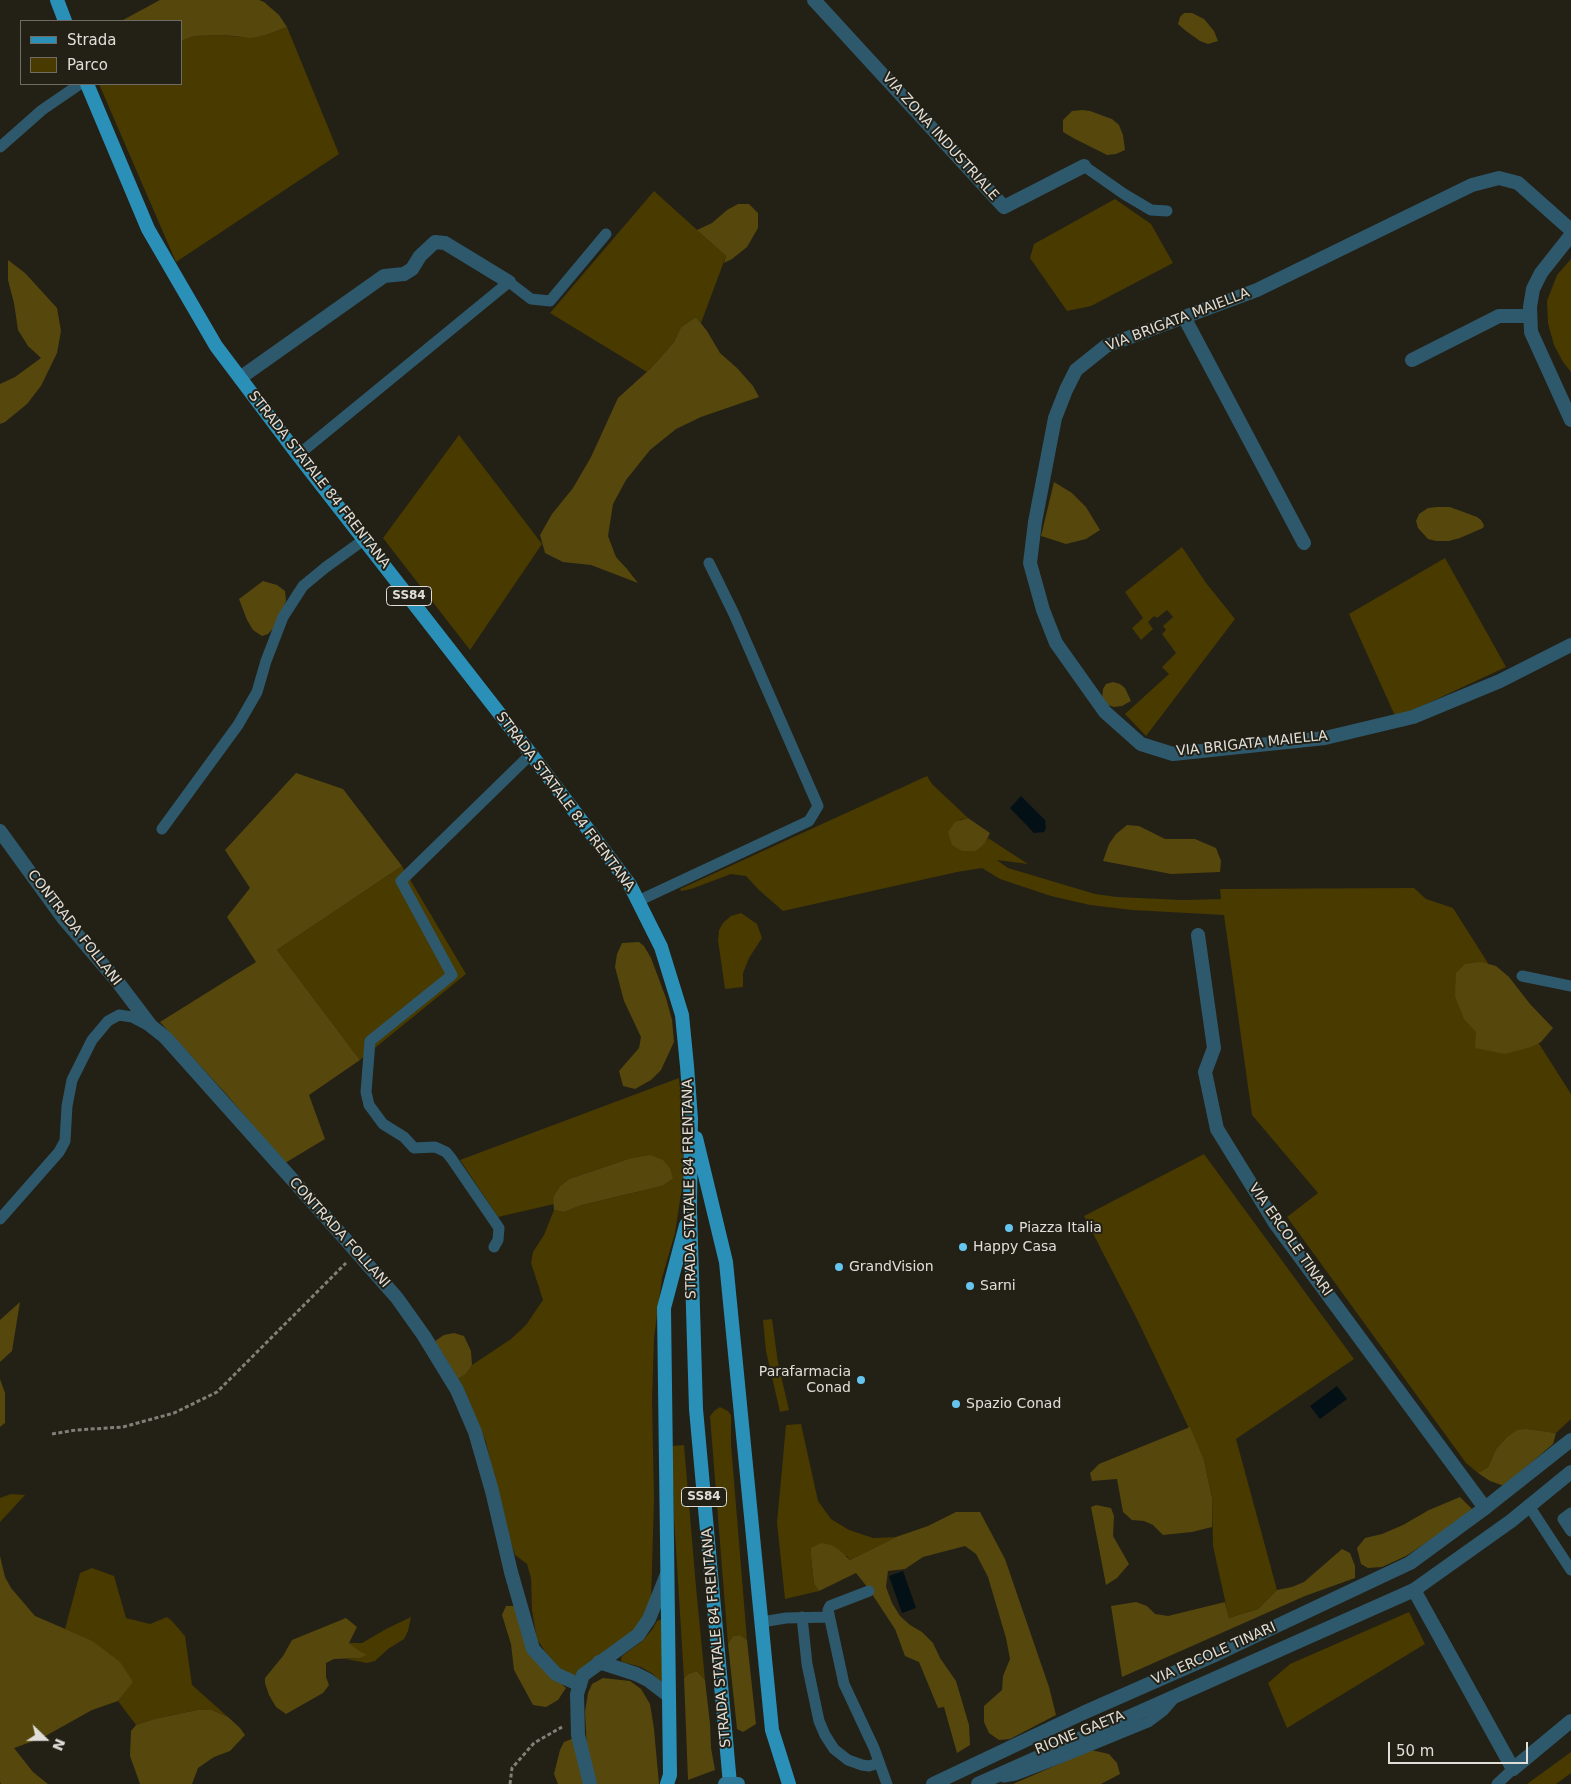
<!DOCTYPE html>
<html>
<head>
<meta charset="utf-8">
<style>
	body { margin:0 }
	#map { position:relative; width:1571px; height:1784px; overflow:hidden; background:#232016; font-family:"DejaVu Sans",sans-serif }
	canvas { display:block }
	.legend { position:absolute; left:20px; top:20px; width:162px; height:65px; box-sizing:border-box; background:#232016; border:1px solid #6f6c64; margin:0; padding:6px 9px; list-style:none; font-size:15px; color:#e0ded8 }
	.legend li { display:flex; align-items:center; gap:10px; height:25px }
	.legend b { width:25px; border:1px solid #6f6c64 }
	.north { position:absolute; left:20px; top:1714px; width:50px; height:50px; -webkit-text-stroke:4px #232016; paint-order:stroke; rotate:112deg; font-size:14px; font-weight:700; line-height:20px; text-align:center; color:#e0ded8 }
	.north::after { content:''; display:block; margin:auto; width:18px; height:22px; background:#e0ded8; clip-path:polygon(50% 0,100% 100%,50% 72%,0 100%) }
	.scale { position:absolute; left:1388px; top:1742px; width:140px; height:22px; box-sizing:border-box; border:2px solid #e0ded8; border-top:0; padding-left:6px; font-size:15px; line-height:18px; white-space:nowrap; color:#e0ded8; -webkit-text-stroke:4px #232016; paint-order:stroke }
</style>
</head>
<body>
<div id="map">
<canvas width="1571" height="1784"></canvas>
<ul class="legend">
<li><b style="height:6px;background:#2a90b8"></b>Strada</li>
<li><b style="height:14px;background:#493a00"></b>Parco</li>
</ul>
<div class="north">N</div>
<div class="scale">50 m</div>
</div>
<script>
const ctx = document.querySelector('canvas').getContext('2d');
ctx.lineJoin = 'round';
function fillPath(path, color) {
  ctx.fillStyle = color;
  ctx.fill(path, 'evenodd');
}
function poly(rows) {
  const path = new Path2D();
  for (const r of rows) {
    path.moveTo(r[0], r[1]);
    for (let i = 2; i < r.length; i += 2) path.lineTo(r[i], r[i + 1]);
  }
  return path;
}
function trace(path, color, width, dash) {
  ctx.strokeStyle = color;
  ctx.lineWidth = width;
  ctx.lineCap = dash ? 'butt' : 'round';
  ctx.setLineDash(dash || []);
  ctx.stroke(path);
}
function label(font, color, halo, rows, align = 'center') {
  ctx.font = font + ' "DejaVu Sans",sans-serif';
  ctx.lineWidth = 4;
  ctx.setLineDash([]);
  ctx.textBaseline = 'middle';
  ctx.strokeStyle = halo;
  ctx.fillStyle = color;
  for (const [text, x, y, turn = 0] of rows) {
    ctx.save();
    ctx.translate(x, y);
    ctx.rotate((+turn || 0) * Math.PI / 180);
    ctx.textAlign = isNaN(turn) ? turn : align;
    if (halo) ctx.strokeText(text, 0, 0);
    ctx.fillText(text, 0, 0);
    ctx.restore();
  }
}
const green = poly([
	[287,27,339,154,176,262,99,84,181,84,181,41,194,36,223,35,238,37,266,35],
	[654,191,726,256,701,323,696,317,681,327,674,342,647,372,550,313],
	[1115,199,1151,224,1173,263,1091,306,1067,311,1030,258,1034,244],
	[1571,259,1571,372,1563,362,1554,345,1548,323,1547,301,1557,275],
	[459,435,542,544,470,650,383,538],
	[1182,547,1206,583,1235,619,1146,736,1125,714,1169,674,1162,667,1176,653,1162,634,1166,630,1163,626,1173,617,1167,610,1157,618,1154,616,1148,622,1153,629,1141,640,1132,628,1143,618,1125,592],
	[1445,558,1506,667,1396,718,1349,614],
	[927,776,932,784,968,818,959,820,985,843,988,838,1028,864,997,860,1008,868,1095,894,1117,897,1182,900,1221,899,1220,889,1414,888,1426,899,1453,908,1571,1094,1571,1419,1556,1433,1527,1429,1506,1438,1496,1449,1488,1467,1478,1473,1466,1463,1287,1217,1318,1193,1252,1115,1224,915,1132,910,1090,905,1051,896,1000,879,982,868,957,872,783,911,759,890,746,876,731,874,691,889,681,891,680,889],
	[402,866,466,974,360,1060,277,950],
	[741,913,757,924,762,938,749,958,743,973,743,987,725,989,718,940,719,930,723,923,731,916],
	[679,1078,684,1128,683,1181,675,1233,662,1278,654,1338,652,1400,654,1499,651,1601,640,1626,584,1666,574,1677,563,1672,546,1653,537,1639,532,1610,531,1578,527,1564,515,1555,505,1524,486,1442,464,1389,458,1379,466,1374,472,1365,511,1339,526,1325,543,1300,531,1263,533,1252,544,1235,554,1210,564,1212,582,1205,662,1186,673,1179,628,1159,569,1179,560,1186,553,1197,554,1204,498,1217,460,1160],
	[1204,1154,1354,1359,1236,1439,1277,1590,1258,1609,1229,1618,1213,1546,1212,1498,1204,1460,1137,1319,1084,1216],
	[772,1319,778,1363,789,1410,780,1412,766,1351,763,1320],
	[720,1407,728,1411,731,1415,731,1444,747,1640,740,1635,733,1636,728,1644,710,1416,714,1411],
	[801,1424,818,1501,831,1519,849,1530,873,1538,896,1537,850,1560,847,1556,811,1557,814,1584,819,1591,785,1599,777,1522,781,1480,786,1425],
	[684,1445,696,1587,705,1680,697,1671,688,1674,684,1678,674,1517,672,1446],
	[11,1494,25,1495,0,1522,0,1498],
	[92,1568,114,1576,126,1618,150,1624,167,1617,172,1621,185,1636,192,1685,228,1717,212,1710,197,1710,154,1719,136,1725,118,1701,132,1682,91,1640,65,1629,80,1573],
	[1409,1612,1425,1644,1287,1728,1268,1683,1290,1664],
	[411,1617,408,1631,404,1639,388,1649,375,1661,367,1663,346,1659,360,1658,366,1655,359,1652,349,1643,362,1643,386,1629],
	[662,1619,665,1683,660,1682,653,1674,641,1667,622,1662,621,1659,622,1656,641,1642,652,1630,657,1621],
	[1571,1752,1571,1773,1556,1784,1527,1784]
]);
const forest = poly([
	[160,0,259,0,264,2,279,15,287,27,266,35,251,38,223,35,194,36,181,41,181,21,113,21,123,20],
	[1184,13,1192,13,1204,19,1214,31,1218,41,1208,44,1200,41,1186,31,1178,24,1180,17],
	[1083,110,1090,111,1112,119,1119,125,1123,135,1125,150,1116,154,1107,155,1075,139,1063,132,1063,120,1072,111],
	[738,204,749,204,758,213,758,228,747,247,732,259,724,263,726,256,697,230,712,223,727,210],
	[8,260,25,273,57,308,61,331,57,353,41,386,27,404,5,422,0,424,0,384,15,377,41,358,28,346,18,330,14,303,8,280],
	[696,317,707,331,720,353,737,368,753,386,759,397,701,417,676,429,650,450,626,480,613,504,608,536,616,557,627,569,638,583,591,565,563,562,545,553,540,535,552,514,573,488,591,457,618,398,650,369,674,342,681,327],
	[1054,482,1072,493,1086,507,1100,530,1086,539,1066,544,1041,536],
	[1437,507,1450,507,1477,517,1481,520,1484,525,1483,528,1460,538,1449,541,1436,541,1428,539,1418,528,1416,521,1419,514,1428,508],
	[263,581,277,585,285,591,286,601,277,624,268,634,262,636,253,630,247,620,239,599],
	[1113,682,1120,684,1125,688,1131,701,1122,706,1114,707,1105,704,1102,699,1103,689,1106,684],
	[296,773,343,789,402,866,277,950,360,1060,309,1095,325,1139,285,1163,227,1095,160,1022,256,962,227,917,250,888,225,850],
	[968,818,990,833,985,843,976,851,962,851,952,845,948,832,955,822],
	[1127,825,1139,826,1165,839,1195,839,1216,848,1221,861,1220,872,1171,874,1103,861,1109,844,1116,834],
	[639,942,644,946,651,958,666,998,672,1020,674,1042,661,1070,651,1080,635,1089,623,1086,619,1071,639,1048,641,1037,624,1001,615,967,617,954,622,943],
	[1481,962,1496,966,1509,977,1530,1004,1553,1028,1541,1042,1531,1047,1505,1054,1475,1048,1476,1032,1464,1019,1455,996,1456,973,1465,964],
	[650,1155,663,1160,670,1168,673,1179,662,1186,582,1205,564,1212,554,1210,553,1197,560,1186,569,1179,628,1159],
	[20,1302,12,1351,0,1362,0,1320],
	[454,1333,464,1336,471,1351,472,1365,466,1374,458,1379,435,1341,444,1335],
	[0,1379,5,1393,5,1423,0,1427],
	[1190,1427,1204,1460,1212,1498,1212,1527,1192,1532,1163,1535,1153,1525,1144,1521,1132,1520,1123,1512,1117,1479,1092,1481,1090,1473,1099,1464],
	[1527,1429,1556,1433,1553,1444,1504,1486,1490,1481,1478,1473,1488,1467,1496,1449,1506,1438,1517,1430],
	[1460,1497,1474,1511,1406,1556,1382,1567,1368,1568,1361,1564,1357,1548,1365,1538,1382,1534,1403,1525,1429,1510],
	[1096,1505,1111,1508,1114,1516,1113,1536,1129,1564,1117,1578,1106,1585,1091,1507],
	[956,1512,980,1512,1005,1559,1049,1687,1056,1715,1010,1739,999,1740,989,1733,984,1722,984,1706,1002,1690,1003,1676,1010,1659,1006,1638,988,1577,976,1554,965,1546,923,1557,905,1569,888,1571,886,1587,892,1603,900,1616,910,1625,922,1632,933,1643,940,1658,956,1681,969,1725,970,1745,957,1753,944,1707,938,1708,919,1662,905,1656,895,1629,868,1588,856,1573,819,1591,814,1584,811,1557,811,1548,821,1543,831,1545,838,1549,850,1560,896,1537,928,1526],
	[1342,1549,1350,1553,1355,1566,1355,1578,1305,1596,1122,1677,1111,1606,1136,1602,1147,1606,1155,1614,1168,1616,1225,1602,1229,1618,1258,1609,1277,1590,1292,1587,1304,1582],
	[0,1556,5,1577,11,1588,35,1616,91,1640,120,1662,133,1682,118,1701,92,1710,42,1738,14,1748,33,1772,48,1784,1,1784,0,1782],
	[506,1606,516,1606,554,1677,566,1688,558,1700,546,1707,533,1705,514,1670,511,1644,502,1615],
	[346,1618,357,1627,349,1643,359,1651,367,1655,360,1658,334,1659,326,1663,326,1677,329,1685,323,1693,286,1714,276,1707,269,1695,265,1683,265,1678,283,1656,292,1640],
	[740,1635,747,1640,756,1724,743,1732,737,1729,728,1644,733,1636],
	[697,1671,705,1680,710,1724,711,1748,715,1770,688,1780,684,1678,688,1674],
	[603,1678,630,1681,641,1689,650,1704,654,1729,659,1784,597,1784,587,1750,585,1712,588,1693,592,1684],
	[197,1710,212,1710,228,1717,240,1728,245,1735,230,1751,214,1757,198,1768,192,1784,140,1784,130,1756,131,1731,136,1725,154,1719],
	[574,1738,585,1784,558,1784,554,1774,560,1750,564,1742],
	[1091,1750,1109,1754,1117,1763,1120,1774,1101,1784,1013,1784]
]);
const water = poly([
	[1021,796,1046,821,1045,822,1046,828,1044,832,1034,833,1010,808],
	[1337,1386,1347,1399,1320,1419,1310,1406],
	[903,1571,916,1608,902,1613,889,1576]
]);
const path = poly([
	[52,1434,76,1430,123,1427,174,1413,217,1392,346,1263],
	[510,1784,512,1768,520,1759,534,1743,562,1727]
]);
const service = poly([
	[0,147,42,110,80,84],
	[1084,166,1124,194,1151,210,1167,211],
	[298,455,509,282,531,299,550,301,606,234],
	[162,829,238,725,257,692,266,661,283,617,303,586,326,567,365,539],
	[638,901,809,821,818,806,734,614,709,563],
	[1522,976,1571,986],
	[0,1219,59,1152,65,1141,67,1106,72,1080,92,1040,108,1021,119,1015,132,1017,149,1026],
	[494,1247,498,1240,499,1228,451,1158,446,1152,435,1147,414,1148,404,1137,383,1124,369,1105,366,1092,370,1041,452,975,401,881,531,754],
	[1529,1506,1571,1570],
	[1571,1513,1563,1519,1571,1531],
	[869,1591,830,1606,828,1610,844,1684,874,1748,887,1784],
	[802,1617,807,1664,819,1721,825,1735,834,1749,848,1760,862,1765,869,1766,879,1763],
	[762,1622,786,1618,829,1617],
	[1004,1777,1015,1775,1067,1755,1148,1722,1164,1710,1175,1697],
	[1497,1784,1513,1769]
]);
const minor = poly([
	[814,0,1004,207,1084,166],
	[1571,230,1518,183,1499,178,1472,185,1257,290,1106,346,1076,370,1066,390,1055,418,1035,522,1030,563,1043,610,1056,643,1105,712,1141,744,1173,754,1325,738,1413,717,1500,681,1571,645],
	[1571,235,1541,273,1533,289,1530,307,1531,332,1571,420],
	[1184,317,1304,543],
	[1412,360,1499,316,1530,316],
	[240,378,384,276,404,274,412,269,420,256,435,242,445,243,509,282],
	[0,831,63,918,117,981,151,1026,165,1037,324,1215,397,1298,424,1336,457,1390,475,1432,492,1491,511,1572,533,1649,556,1674,580,1685],
	[1198,935,1214,1048,1205,1072,1217,1129,1275,1223,1485,1508],
	[1414,1590,1513,1769,1571,1721],
	[599,1662,636,1674,648,1680,669,1696],
	[590,1784,578,1735,577,1694,583,1675,638,1635,649,1619,667,1574]
]);
const tertiary = poly([
	[933,1784,1083,1713,1217,1654,1410,1563,1485,1508,1571,1440],
	[978,1784,1414,1590,1511,1521,1571,1472]
]);
const primary = poly([
	[57,0,65,21],
	[87,84,148,229,216,346,298,455,531,754,630,885,661,947,682,1015,687,1066,691,1119,690,1209,696,1409,730,1784],
	[696,1138,726,1262,772,1730,789,1784],
	[667,1784,670,1775,664,1308,686,1225]
]);
const secondaryBridge = poly([
	[725,1784,738,1784]
]);
const markers = [
	[1009,1228,5,"#65c5ef"],
	[963,1247,5,"#65c5ef"],
	[839,1267,5,"#65c5ef"],
	[970,1286,5,"#65c5ef"],
	[861,1380,5,"#65c5ef"],
	[956,1404,5,"#65c5ef"]
];
const shields = [
	[409,596,45],
	[704,1497,45]
];
const shieldNames = [
	["SS84",409,596],
	["SS84",704,1497]
];
const streetNames = [
	["VIA ZONA INDUSTRIALE",940,137,48],
	["VIA BRIGATA MAIELLA",1178,320,-21],
	["STRADA STATALE 84 FRENTANA",319,480,52],
	["VIA BRIGATA MAIELLA",1252,744,-6],
	["STRADA STATALE 84 FRENTANA",565,802,53],
	["CONTRADA FOLLANI",74,928,52],
	["STRADA STATALE 84 FRENTANA",690,1189,-91],
	["CONTRADA FOLLANI",339,1233,48],
	["VIA ERCOLE TINARI",1290,1240,55],
	["STRADA STATALE 84 FRENTANA",717,1638,-95],
	["VIA ERCOLE TINARI",1214,1654,-24],
	["RIONE GAETA",1080,1733,-22]
];
const poiNames = [
	["Piazza Italia",1019,1228],
	["Happy Casa",973,1247],
	["GrandVision",849,1267],
	["Sarni",980,1286],
	["Parafarmacia",851,1372,"right"],
	["Conad",851,1388,"right"],
	["Spazio Conad",966,1404]
];
fillPath(green, '#493a00');
fillPath(forest, '#56470c');
fillPath(water, '#031117');
trace(path, '#817f77', 3, [4, 2.5]);
trace(service, '#2e596c', 11);
trace(minor, '#2e596c', 14);
trace(tertiary, '#2e596c', 14);
trace(primary, '#2a90b8', 14);
trace(secondaryBridge, '#2e7897', 14);
for (const [x, y, r, color] of markers) {
  const dot = new Path2D();
  dot.arc(x, y, r, 0, 2 * Math.PI);
  ctx.fillStyle = color;
  ctx.fill(dot);
  trace(dot, '#232016', 2);
}
for (const [x, y, w] of shields) {
  const box = new Path2D();
  box.roundRect(x - w / 2, y - 9.5, w, 19, 4);
  ctx.fillStyle = '#232016';
  ctx.fill(box);
  trace(box, '#e0ded8', 1);
}
label('bold 12px', '#e0ded8', null, shieldNames);
label('14px', '#e0ded8', '#232016', streetNames);
label('14px', '#e0ded8', '#232016', poiNames, 'left');
</script>
</body>
</html>
